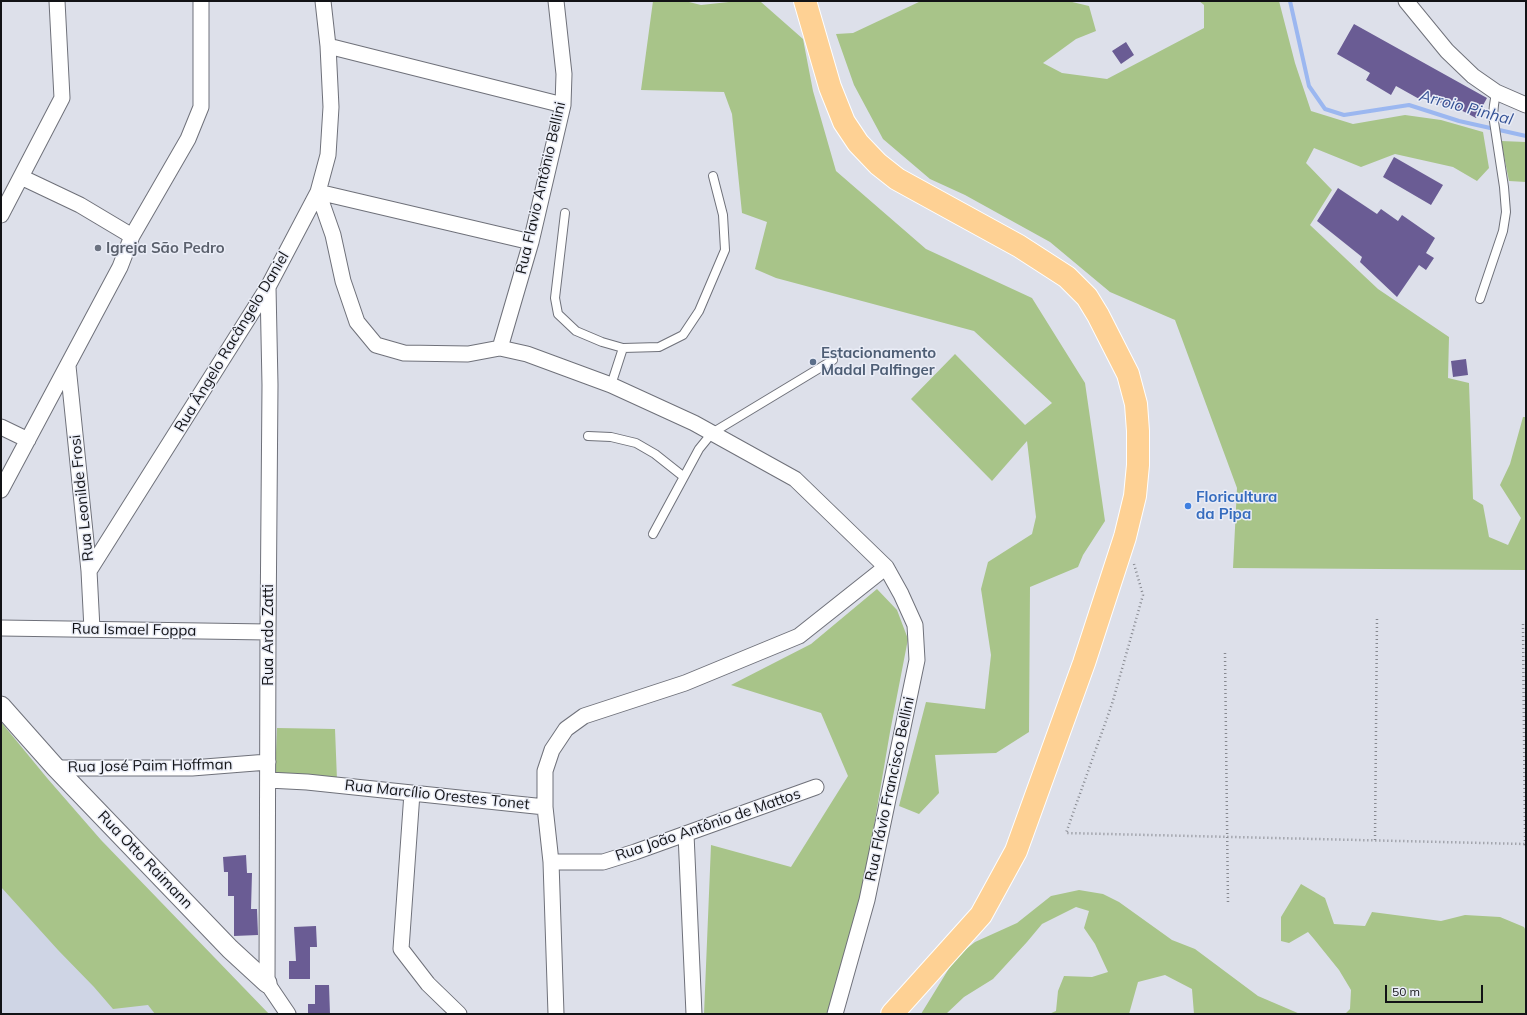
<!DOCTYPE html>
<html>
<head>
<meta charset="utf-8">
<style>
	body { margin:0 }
	#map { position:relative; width:1527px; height:1015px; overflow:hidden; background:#dde0ea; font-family:Mulish,sans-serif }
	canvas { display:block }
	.frame { position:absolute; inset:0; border:2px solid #121316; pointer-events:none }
	.scale { position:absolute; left:1385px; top:985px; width:98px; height:18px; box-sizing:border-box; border:2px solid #121316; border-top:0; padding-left:5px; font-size:12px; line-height:14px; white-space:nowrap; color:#121316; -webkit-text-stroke:3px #eaedf7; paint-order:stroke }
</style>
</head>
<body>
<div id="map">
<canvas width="1527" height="1015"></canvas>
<div class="frame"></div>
<div class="scale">50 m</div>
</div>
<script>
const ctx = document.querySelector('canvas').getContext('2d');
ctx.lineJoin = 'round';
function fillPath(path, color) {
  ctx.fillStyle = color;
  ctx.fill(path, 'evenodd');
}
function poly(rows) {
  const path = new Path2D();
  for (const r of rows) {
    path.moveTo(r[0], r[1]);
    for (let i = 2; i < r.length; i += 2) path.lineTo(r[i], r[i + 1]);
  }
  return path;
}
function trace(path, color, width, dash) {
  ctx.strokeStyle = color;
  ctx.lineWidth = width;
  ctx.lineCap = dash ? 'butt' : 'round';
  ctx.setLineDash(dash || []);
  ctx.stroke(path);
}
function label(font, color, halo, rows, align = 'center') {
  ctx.font = font + ' Mulish,sans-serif';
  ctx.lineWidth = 3;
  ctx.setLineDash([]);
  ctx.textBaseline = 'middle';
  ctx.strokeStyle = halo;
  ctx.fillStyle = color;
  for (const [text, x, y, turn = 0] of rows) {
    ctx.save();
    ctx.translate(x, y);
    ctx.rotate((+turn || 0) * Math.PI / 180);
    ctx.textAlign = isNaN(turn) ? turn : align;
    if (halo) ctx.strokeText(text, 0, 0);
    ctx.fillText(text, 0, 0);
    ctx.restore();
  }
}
const built = poly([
	[1,722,47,778,101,840,269,1014,1,1014]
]);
const green = poly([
	[653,1,685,1,701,5,738,1,761,2,803,39,813,91,836,171,926,249,1032,298,1085,383,1105,521,1083,555,1078,567,1030,587,1029,732,996,753,935,755,939,793,919,814,899,806,926,702,985,709,991,655,981,589,988,562,1032,534,1036,517,1027,441,992,481,911,399,955,354,1025,425,1052,403,974,331,776,278,755,269,767,222,742,213,732,114,724,92,641,90],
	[921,1,1068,1,1089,6,1096,31,1076,39,1043,63,1062,73,1107,79,1204,28,1204,5,1199,1,1279,1,1295,63,1311,111,1353,124,1405,115,1441,120,1483,132,1489,168,1477,181,1453,167,1395,154,1361,167,1314,148,1306,163,1332,190,1310,225,1378,289,1449,337,1448,378,1469,383,1473,499,1483,505,1489,537,1508,545,1521,518,1500,485,1510,464,1523,417,1526,417,1526,570,1233,568,1237,488,1175,320,1110,292,1050,242,965,195,930,179,883,139,854,85,836,34,853,33],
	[1501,141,1526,142,1526,182,1509,181],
	[877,589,897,610,908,639,890,732,861,902,831,1005,826,1014,704,1014,711,845,791,867,848,776,821,713,731,685,811,644],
	[1,722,47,778,101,840,269,1014,155,1014,148,1005,113,1009,94,987,58,950,1,887],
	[277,728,335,729,337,780,275,776],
	[1301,884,1325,898,1334,924,1365,926,1372,912,1441,921,1465,915,1500,917,1524,927,1526,931,1526,1014,1345,1014,1350,1009,1351,990,1339,970,1314,939,1308,932,1289,943,1281,941,1281,917],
	[1079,890,1103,894,1119,902,1172,940,1195,949,1258,996,1300,1014,1194,1014,1192,989,1165,975,1138,982,1129,1014,1049,1014,1056,1011,1058,991,1064,976,1092,977,1108,972,1095,944,1084,928,1089,911,1076,907,1042,924,1027,942,993,979,964,997,946,1014,921,1014,956,957,975,942,1017,923,1051,896]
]);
const stream = poly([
	[1290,1,1309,86,1325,109,1344,115,1409,105,1459,121,1526,136]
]);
const building = poly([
	[1354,24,1487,98,1476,118,1451,105,1450,108,1425,94,1421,100,1396,86,1391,95,1366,80,1370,73,1337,54],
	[1126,42,1134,55,1121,64,1112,51],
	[1394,157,1443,185,1431,205,1383,177],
	[1338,188,1377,214,1381,209,1398,221,1402,215,1435,238,1426,253,1434,258,1426,270,1419,265,1397,297,1360,262,1362,257,1317,221],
	[1466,359,1468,375,1453,377,1451,361],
	[246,855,247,873,252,873,251,909,257,909,258,935,234,936,234,896,228,896,228,872,224,872,223,857],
	[316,926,317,947,310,947,310,979,289,979,289,961,296,961,294,927],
	[315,985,329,985,330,1014,308,1014,308,1004,315,1004]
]);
const path = poly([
	[1134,564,1143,595,1112,704,1066,833,1525,844],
	[1523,624,1525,844,1526,845],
	[1225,653,1228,903],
	[1375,840,1377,618]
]);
const service = poly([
	[565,213,555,298,558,314,576,331,602,342,623,348,659,347,683,335,699,311,725,250,723,215,713,176],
	[1480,299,1503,231,1506,212,1504,187,1493,115,1494,105,1496,92],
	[611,385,623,348],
	[588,436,611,437,636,443,655,454,684,477],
	[653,534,699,449,712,433,833,360]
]);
const minor = poly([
	[1406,1,1447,51,1473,76,1496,92,1526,105],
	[328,46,563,105],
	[21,177,80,205,132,236],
	[318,192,333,235,343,281,357,322,376,345,404,353,468,354,500,348,527,354,611,385,694,423,795,479,886,567,901,594,915,625,917,660,867,900,835,1014],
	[318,192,531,242],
	[1,215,62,98,57,1],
	[268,287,270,385,268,632,267,983,288,1014],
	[500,348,531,242,563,105,564,74,556,1],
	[68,366,89,571,92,629],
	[1,427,28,440],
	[1,490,120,267,132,236,188,139,201,107,201,1],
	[89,571,268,287,318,192,328,155,331,107,328,46,323,1],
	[1,628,268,632],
	[56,768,192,768,268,762],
	[268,780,307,782,545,807,545,771,552,750,566,729,584,716,685,683,799,636,886,567],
	[412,793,401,949,428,984,459,1014],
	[545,807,551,862,556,1014],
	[686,834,694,1014],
	[551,862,603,862,635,852,816,787]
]);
const tertiary = poly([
	[1,706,56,768,230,949,267,983]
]);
const primary = poly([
	[805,1,830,87,844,122,858,143,878,164,897,179,1019,246,1067,277,1087,297,1098,315,1128,374,1136,404,1138,431,1138,465,1135,496,1125,537,1084,663,1016,851,981,915,892,1014]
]);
const markers = [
	[98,248,4,"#6b7280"],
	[813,362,4,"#5c6f8a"],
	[1188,506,4,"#3f7fe0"]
];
const streetNames = [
	["Rua Flavio Antônio Bellini",541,188,-77],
	["Rua Ângelo Racângelo Daniel",232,342,-59],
	["Rua Leonilde Frosi",82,498,-96],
	["Rua Ismael Foppa",134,630,1],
	["Rua Ardo Zatti",268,635,-90],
	["Rua José Paim Hoffman",150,766,-1],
	["Rua Flávio Francisco Bellini",890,789,-78],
	["Rua Marcílio Orestes Tonet",437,795,6],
	["Rua João Antônio de Mattos",708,825,-19],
	["Rua Otto Raimann",145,860,46]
];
const worshipNames = [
	["Igreja São Pedro",106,248]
];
const serviceNames = [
	["Estacionamento",821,353],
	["Madal Palfinger",821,370]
];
const shopNames = [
	["Floricultura",1196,497],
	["da Pipa",1196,514]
];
const waterNames = [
	["Arroio Pinhal",1466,108,15]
];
fillPath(built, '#cfd5e5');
fillPath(green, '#a8c489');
trace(stream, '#9bb7f0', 4);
fillPath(building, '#6a5c94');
trace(service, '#6f717a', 10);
trace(minor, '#6f717a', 17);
trace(tertiary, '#6f717a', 21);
trace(primary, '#fff', 24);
trace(path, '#878990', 2.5, [1, 3]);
trace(service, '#fff', 8);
trace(minor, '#fff', 15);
trace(tertiary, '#fff', 19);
trace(primary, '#fed194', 22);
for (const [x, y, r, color] of markers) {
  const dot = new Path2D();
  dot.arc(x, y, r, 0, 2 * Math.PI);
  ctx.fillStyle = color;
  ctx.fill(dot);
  trace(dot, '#eaedf7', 1.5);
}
label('15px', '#121316', '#eaedf7', streetNames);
label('bold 15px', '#5b616d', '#eaedf7', worshipNames, 'left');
label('bold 15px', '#4e5e75', '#eaedf7', serviceNames, 'left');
label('bold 15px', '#366cbe', '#eaedf7', shopNames, 'left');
label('italic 16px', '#335195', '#eaedf7', waterNames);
</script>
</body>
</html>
